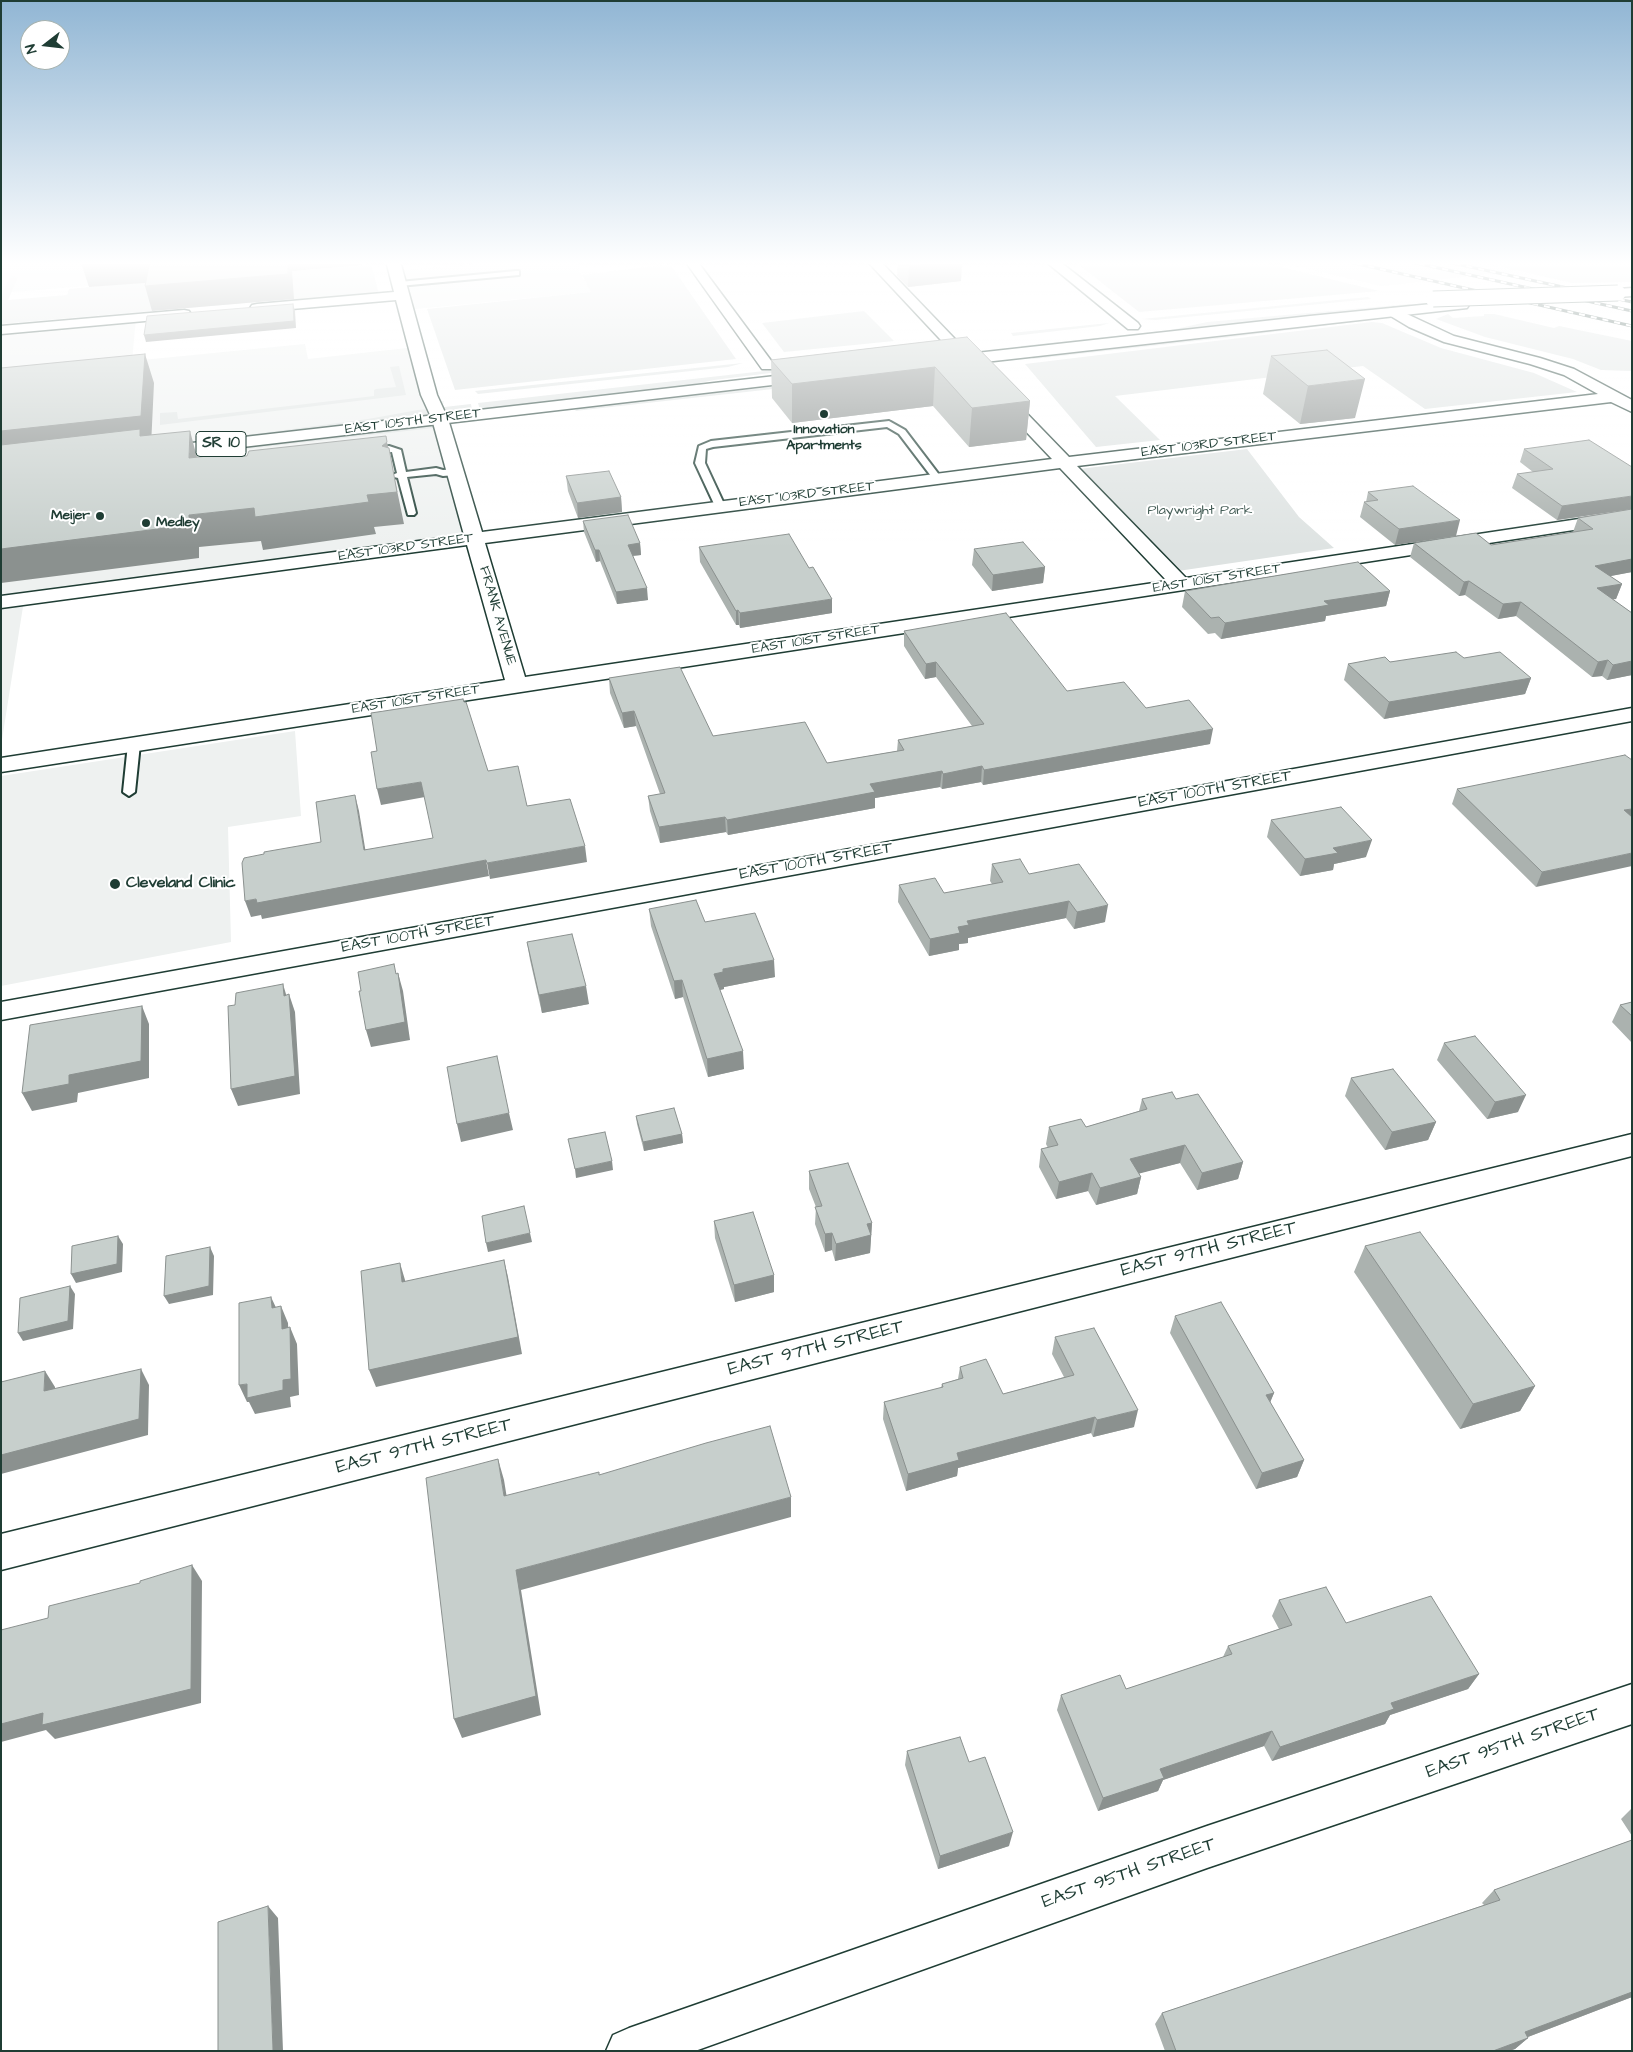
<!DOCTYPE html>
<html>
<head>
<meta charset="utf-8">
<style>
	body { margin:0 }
	#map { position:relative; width:1633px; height:2052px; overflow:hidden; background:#fff; font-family:"Architects Daughter",sans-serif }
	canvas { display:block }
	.frame { position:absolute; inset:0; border:2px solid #1f3d34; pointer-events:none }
	.north { position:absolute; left:20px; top:20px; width:50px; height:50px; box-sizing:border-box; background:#fff; border:1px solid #a5b1ae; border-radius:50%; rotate:254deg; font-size:14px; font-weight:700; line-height:20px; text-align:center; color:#1f3d34 }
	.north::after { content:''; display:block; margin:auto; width:18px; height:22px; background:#1f3d34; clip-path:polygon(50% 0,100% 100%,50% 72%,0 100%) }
</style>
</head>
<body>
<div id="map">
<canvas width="1633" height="2052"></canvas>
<div class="frame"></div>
<div class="north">N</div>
</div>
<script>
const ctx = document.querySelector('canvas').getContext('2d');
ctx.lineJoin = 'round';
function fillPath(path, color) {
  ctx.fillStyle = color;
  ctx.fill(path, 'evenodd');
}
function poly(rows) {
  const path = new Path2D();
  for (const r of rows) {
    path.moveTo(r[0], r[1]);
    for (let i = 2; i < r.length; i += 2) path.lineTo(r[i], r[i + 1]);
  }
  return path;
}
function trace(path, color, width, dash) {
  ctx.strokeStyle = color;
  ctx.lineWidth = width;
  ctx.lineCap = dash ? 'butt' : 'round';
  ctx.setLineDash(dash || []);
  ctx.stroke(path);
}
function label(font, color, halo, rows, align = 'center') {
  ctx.font = font + ' "Architects Daughter",sans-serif';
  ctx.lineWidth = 4;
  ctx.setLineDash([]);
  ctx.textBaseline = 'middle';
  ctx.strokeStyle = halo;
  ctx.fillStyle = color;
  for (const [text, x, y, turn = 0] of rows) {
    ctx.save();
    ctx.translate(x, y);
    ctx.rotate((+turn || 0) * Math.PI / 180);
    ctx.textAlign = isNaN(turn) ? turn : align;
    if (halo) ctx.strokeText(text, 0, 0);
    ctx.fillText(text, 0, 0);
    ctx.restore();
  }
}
const built = poly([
	[1,261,393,261,1,293],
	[507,261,574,261,591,292,406,310,396,271],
	[1272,261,1475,261,1519,271,1381,286],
	[136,318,132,361,305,344,308,359,416,347,432,403,444,401,440,419,464,534,25,594,1,746,1,330],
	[295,731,301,816,228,827,231,942,1,986,1,776]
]);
const green = poly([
	[1074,261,1257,261,1379,291,1139,312],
	[1475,261,1632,261,1632,282,1572,283],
	[371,264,379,294,270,304,268,301,1,324,1,296,11,275,18,277,8,300,67,295,69,289,89,287],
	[670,264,736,359,455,390,427,309,591,292,582,275],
	[1368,297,1371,299,1155,320,1142,319],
	[1409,304,1413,305,1023,349,1021,346,1171,330,1207,322],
	[864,311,894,341,784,352,762,323],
	[1448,314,1453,318,1484,316,1484,314,1494,314,1554,328,1559,326,1632,341,1632,371,1601,370,1573,359,1485,337,1436,319],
	[1371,318,1371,320,1224,338,1033,359,1031,357],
	[1372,322,1382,323,1441,348,1534,373,1577,392,1425,409,1363,366,1115,396,1160,440,1096,447,1025,364],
	[1109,323,1100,326,1013,336,1011,333],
	[743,363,728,367,478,394,475,391],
	[399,366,406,395,160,425,160,413,177,412,178,419,374,396,374,390,376,389,396,387,390,367],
	[809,366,811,368,714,380,675,388,480,410,478,403],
	[779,386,782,388,575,411,578,408],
	[471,404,472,411,164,446,368,419,418,410],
	[438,424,442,427,76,468,79,466],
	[1247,449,1299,517,1334,548,1178,571,1079,469]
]);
const service = poly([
	[516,271,519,271,519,275,399,286,395,284,399,282,516,271],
	[889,421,905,430,940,476,940,480,934,480,899,434,887,427,713,447,706,449,705,463,725,506,720,509,715,506,695,463,699,446,711,441,889,421],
	[389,446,401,450,406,472,436,468,443,470,455,469,460,472,455,475,443,476,436,474,407,477,416,513,414,515,408,515,398,478,390,476,397,473,392,452,370,454,365,451,370,448,389,446],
	[134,740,140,744,135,792,129,796,123,792,128,744,134,740]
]);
const minor = poly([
	[386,261,400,261,437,395,448,419,482,532,1052,459,997,401,995,398,997,395,1003,393,1009,395,1069,457,1598,394,1564,375,1530,364,1444,342,1409,327,1389,315,1387,312,1389,309,1394,308,1454,336,1540,358,1574,369,1632,400,1632,412,1611,402,1077,466,1186,578,1632,511,1632,521,1,772,1,758,505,680,467,545,1,608,1,596,464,535,432,419,421,395,396,300,257,312,252,311,250,308,252,305,257,304,394,292,386,261],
	[1060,468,1167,581,525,677,485,543,1060,468],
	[685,261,697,261,775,366,772,369,762,369,685,261],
	[867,261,880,261,978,363,981,366,978,369,968,369,867,261],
	[1045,261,1059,261,1138,323,1140,326,1138,329,1128,329,1045,261],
	[184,310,189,311,191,314,189,317,1,334,1,326,184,310],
	[1632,708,1632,721,1,1020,1,1002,1632,708],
	[1632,1134,1632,1156,1,1570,1,1534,1632,1134],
	[1632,1684,1632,1724,1207,1868,695,2051,606,2051,613,2035,629,2028,1207,1826,1632,1684]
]);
const primary = poly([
	[1632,288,1632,296,1618,297,1611,293,1618,289,1632,288],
	[1462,301,1469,305,1467,308,949,366,944,364,941,361,944,358,949,356,1310,316,1462,301],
	[810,372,815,374,818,377,815,380,157,457,151,456,149,452,151,448,157,447,810,372]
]);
const rail = poly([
	[1345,261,1632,326],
	[1407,261,1632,311],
	[1443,261,1632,302]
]);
const primaryBridge = poly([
	[1433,299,1618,293]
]);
const wall = poly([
	[898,261,962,261,961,281,908,287,897,276],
	[967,337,1030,401,1026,440,969,447,933,406,792,423,772,398,771,360],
	[1271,356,1355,418,1300,424,1263,394],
	[1524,449,1632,509,1557,520,1512,488,1517,474,1533,472,1520,462],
	[566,476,621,497,622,512,578,518,568,491],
	[1368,492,1456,536,1395,545,1360,517,1364,502,1366,502],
	[1632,509,1632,572,1610,576,1622,584,1616,599,1612,599,1632,613,1632,675,1607,680,1602,676,1592,677,1516,616,1498,619,1465,595,1459,596,1410,557,1414,543,1491,545,1573,532,1578,518],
	[583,521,640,543,641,555,633,556,648,600,617,604,600,561,596,562,584,532],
	[699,547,832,613,740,628,739,625,736,625,700,562],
	[974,549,1045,567,1043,583,992,591,972,565],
	[1185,591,1390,591,1386,606,1326,616,1325,621,1221,639,1215,633,1208,634,1182,607],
	[904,631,1067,691,1146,708,1210,744,983,785,981,782,942,789,940,787,875,798,875,808,728,835,726,832,660,843,650,811,648,796,660,794,636,726,624,728,610,693,609,678,713,736,827,763,897,751,898,740,972,726,936,677,925,679,904,646],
	[1464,658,1531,678,1525,694,1384,719,1344,680,1348,664],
	[1632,760,1536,887,1452,804,1457,789],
	[1271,820,1366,857,1334,864,1333,870,1300,876,1267,837],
	[992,864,1029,874,1105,922,1074,929,1066,918,968,938,968,943,959,944,959,950,929,956,898,902,899,885,944,893,992,884,990,881],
	[649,909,705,922,775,977,724,987,724,989,720,990,744,1069,708,1077,683,997,675,999,651,926],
	[527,942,589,1004,542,1013,530,960],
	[1632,1002,1632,1043,1612,1022,1620,1005],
	[1444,1043,1518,1112,1487,1119,1437,1060],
	[1351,1078,1436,1122,1428,1140,1385,1150,1345,1096],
	[1142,1099,1176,1099,1243,1162,1238,1179,1197,1190,1180,1163,1139,1173,1141,1177,1137,1194,1096,1205,1088,1191,1056,1199,1039,1167,1041,1149,1048,1148,1046,1144,1049,1127,1086,1127,1139,1111],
	[636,1116,682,1134,683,1143,644,1151,637,1124],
	[809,1171,872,1223,870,1253,835,1261,832,1250,825,1252,815,1224,816,1207,809,1189],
	[714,1221,774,1275,774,1292,735,1302,715,1238],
	[1365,1246,1535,1386,1520,1411,1460,1429,1354,1272],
	[1175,1316,1274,1393,1270,1402,1304,1460,1297,1477,1256,1489,1170,1333],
	[1055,1337,1134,1427,1093,1437,1091,1433,958,1468,957,1476,906,1491,883,1419,884,1402,941,1388,942,1384,958,1379,960,1367,1003,1394,1064,1377,1052,1354],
	[1279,1600,1346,1623,1479,1674,1468,1689,1390,1715,1385,1724,1272,1761,1264,1746,1163,1780,1158,1791,1098,1811,1057,1710,1061,1695,1126,1689,1223,1657,1228,1646,1279,1629,1272,1616],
	[907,1751,969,1762,1009,1846,938,1869,905,1765],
	[1632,1808,1632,1836,1621,1819],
	[1632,1840,1632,1997,1528,2037,1528,2038,1515,2049,1509,2051,1165,2051,1155,2024,1162,2013,1484,1905,1482,1903,1494,1890]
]);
const shadedWall = poly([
	[112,261,152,261,158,282,89,287,81,263],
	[288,261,362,261,362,265,292,271,294,299,152,311,145,286],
	[958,261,962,261,961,281,908,287,909,266],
	[293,304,295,311,296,328,146,342,144,335],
	[145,354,154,383,151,446,1,463,1,431],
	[935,367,933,406,792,423,792,384],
	[1365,379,1355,418,1300,424,1308,386],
	[1030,401,1026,440,969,447,972,408],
	[190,431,198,461,189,458],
	[387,442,404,524,374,527,376,534,263,550,261,541,199,547,199,558,1,583,1,549,189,515,367,495,382,446],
	[1632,496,1632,509,1557,520,1562,506],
	[621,497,622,512,578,518,577,503],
	[1460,520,1456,536,1395,545,1399,529],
	[640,543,641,555,630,556,628,545],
	[595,550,599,550,600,561,596,562],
	[1632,559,1632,572,1590,580,1595,566],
	[1045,567,1043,583,992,591,993,575],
	[1469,581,1465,595,1459,596,1464,582],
	[1622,584,1616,599,1592,603,1597,588],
	[647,588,648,600,617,604,616,592],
	[1390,591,1386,606,1326,616,1325,621,1221,639,1225,623,1324,601],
	[832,599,832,613,740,628,740,613],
	[1521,602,1516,616,1498,619,1503,604],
	[738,610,739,625,736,625,736,611],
	[1608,660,1602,676,1592,677,1598,662],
	[1632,661,1632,675,1607,680,1613,665],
	[936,662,936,677,925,679,926,664],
	[1531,678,1525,694,1384,719,1389,702],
	[634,711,636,726,624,728,622,713],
	[1213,729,1210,744,983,785,984,770],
	[982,766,981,782,942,789,943,774],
	[942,771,940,787,875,798,875,808,728,835,727,820,870,784],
	[421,782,425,797,381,805,377,789],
	[355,795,359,811,368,866,364,850],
	[1632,809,1632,823,1624,810],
	[725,817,726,832,660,843,659,827],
	[1372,840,1366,857,1334,864,1333,870,1300,876,1305,859,1333,848],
	[585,846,587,862,490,879,487,863],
	[1632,853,1632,866,1536,887,1542,872],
	[486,860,489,876,262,919,261,915,251,917,245,901],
	[1069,901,1066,918,968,938,968,943,959,944,959,950,929,956,930,939,958,927,967,921],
	[1108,905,1105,922,1074,929,1077,912],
	[774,960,775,977,724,987,724,989,715,991,714,974,723,969],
	[398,973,403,991,410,1040,371,1047,366,1030],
	[682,980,683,997,675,999,674,981],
	[283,984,288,1001,284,996],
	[586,986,589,1004,542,1013,539,995],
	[289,994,295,1012,300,1094,238,1106,231,1089],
	[142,1006,149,1024,149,1078,78,1093,77,1102,32,1111,22,1093,69,1075],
	[743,1051,744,1069,708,1077,707,1059],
	[1526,1095,1518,1112,1487,1119,1495,1102],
	[509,1113,513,1130,461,1142,457,1124],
	[1436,1122,1428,1140,1385,1150,1392,1132],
	[682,1134,683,1143,644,1151,643,1142],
	[1185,1145,1180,1163,1126,1177,1130,1159],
	[612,1161,613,1170,576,1178,575,1169],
	[1243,1162,1238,1179,1197,1190,1202,1173],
	[1092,1173,1088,1191,1056,1199,1059,1182],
	[1141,1177,1137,1194,1096,1205,1100,1188],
	[872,1223,870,1253,835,1261,836,1244,867,1224],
	[530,1233,532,1242,488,1252,486,1243],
	[832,1233,832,1250,825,1252,825,1234],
	[118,1236,123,1244,122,1272,76,1283,71,1274],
	[210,1247,214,1256,213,1295,169,1304,164,1296],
	[504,1260,508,1277,522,1354,376,1387,369,1370],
	[400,1263,405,1280,408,1299,402,1282],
	[774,1275,774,1292,735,1302,734,1285],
	[70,1286,75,1294,73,1329,23,1341,18,1333],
	[271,1297,279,1314,272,1308],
	[281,1306,288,1323,289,1346,282,1329],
	[290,1327,297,1344,299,1395,290,1397,291,1407,255,1414,249,1402,247,1402,239,1385,283,1380],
	[141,1369,149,1385,148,1435,1,1474,1,1455],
	[45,1371,55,1387,55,1407,44,1391],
	[1535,1386,1520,1411,1460,1429,1473,1404],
	[1274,1393,1267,1410,1266,1395],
	[1138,1410,1134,1427,1093,1437,1097,1420],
	[1095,1417,1091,1433,958,1468,957,1476,906,1491,908,1474,957,1453],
	[498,1459,504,1480,510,1517,504,1496],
	[1304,1460,1297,1477,1256,1489,1262,1473],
	[791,1497,791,1517,521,1590,541,1715,462,1738,454,1719,516,1570],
	[192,1565,202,1581,201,1703,55,1739,46,1730,1,1742,1,1724],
	[1479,1674,1468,1689,1390,1715,1385,1724,1272,1761,1280,1747,1391,1703],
	[1272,1731,1264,1746,1163,1780,1158,1791,1098,1811,1103,1798,1160,1769],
	[1013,1832,1009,1846,938,1869,940,1856],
	[268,1906,278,1918,283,2051,273,2051],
	[1632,1992,1632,1997,1512,2043,1525,2032],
	[1528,2038,1515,2049,1509,2051,1493,2051]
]);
const building = poly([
	[82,261,112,261,81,263,82,261],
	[150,261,288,261,288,274,145,286,150,261],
	[903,261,958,261,909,266,903,261],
	[293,304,294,321,144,335,147,316,293,304],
	[967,337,1030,401,972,408,935,367,792,384,771,360,967,337],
	[1327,350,1365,379,1308,386,1271,356,1327,350],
	[145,354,141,416,1,431,1,368,145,354],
	[140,429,140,436,190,431,189,458,237,453,241,456,247,456,249,451,386,436,387,442,382,446,389,448,397,492,367,495,369,502,255,517,254,508,189,515,189,525,1,549,1,445,140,429],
	[1589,440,1632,467,1632,496,1562,506,1517,474,1553,469,1524,449,1589,440],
	[609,471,621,497,577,503,566,476,609,471],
	[1413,486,1460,520,1399,529,1364,502,1378,500,1368,492,1413,486],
	[1632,509,1632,559,1595,566,1622,584,1597,588,1632,613,1632,661,1613,665,1608,660,1598,662,1521,602,1503,604,1469,581,1464,582,1414,543,1476,533,1491,545,1593,529,1578,518,1632,509],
	[628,515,640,543,628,545,647,588,616,592,599,550,595,550,583,521,628,515],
	[789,534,809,568,813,567,832,599,740,613,738,610,736,611,699,547,789,534],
	[1023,542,1045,567,993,575,974,549,1023,542],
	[1358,562,1390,591,1324,601,1329,605,1225,623,1219,617,1211,618,1185,591,1358,562],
	[1006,613,1067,691,1124,682,1146,708,1189,700,1213,729,984,770,982,766,943,774,942,771,870,784,875,792,727,820,725,817,659,827,648,796,665,793,634,711,622,713,609,678,680,667,713,736,805,722,827,763,904,750,898,740,984,724,936,662,926,664,904,631,1006,613],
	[1456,652,1464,658,1500,652,1531,678,1389,702,1348,664,1385,657,1390,662,1456,652],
	[463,699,464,702,466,702,488,771,518,766,527,806,570,799,585,846,487,863,486,860,257,903,256,899,245,901,242,863,244,858,264,854,264,852,321,842,316,802,355,795,364,850,433,838,421,782,377,789,371,752,377,751,371,713,463,699],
	[1625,755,1632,760,1632,809,1624,810,1632,817,1632,853,1542,872,1457,789,1625,755],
	[1341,807,1372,840,1333,848,1338,853,1305,859,1271,820,1341,807],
	[1020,859,1029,874,1079,864,1108,905,1077,912,1069,901,967,921,969,925,958,927,960,933,930,939,899,885,935,878,944,893,1003,882,992,864,1020,859],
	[696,900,705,922,755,913,774,960,723,969,723,972,714,974,743,1051,707,1059,682,980,674,981,649,909,696,900],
	[572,934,586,986,539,995,527,942,572,934],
	[394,964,396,974,398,973,405,1022,366,1030,359,991,361,991,358,972,394,964],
	[283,984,284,996,289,994,295,1076,231,1089,228,1006,235,1005,236,993,283,984],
	[1632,1002,1632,1016,1620,1005,1632,1002],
	[142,1006,141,1061,69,1075,69,1084,22,1093,30,1025,142,1006],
	[1475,1036,1526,1095,1495,1102,1444,1043,1475,1036],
	[497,1056,509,1113,457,1124,447,1067,497,1056],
	[1393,1069,1436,1122,1392,1132,1351,1078,1393,1069],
	[1172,1092,1176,1099,1198,1094,1243,1162,1202,1173,1185,1145,1130,1159,1141,1177,1100,1188,1092,1173,1059,1182,1041,1149,1058,1145,1049,1127,1081,1119,1086,1127,1147,1109,1142,1099,1172,1092],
	[674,1108,682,1134,643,1142,636,1116,674,1108],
	[605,1132,612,1161,575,1169,568,1139,605,1132],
	[848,1163,872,1223,867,1224,871,1235,836,1244,832,1233,825,1234,815,1207,822,1206,809,1171,848,1163],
	[524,1206,530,1233,486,1243,482,1216,524,1206],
	[753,1212,774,1275,734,1285,714,1221,753,1212],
	[1420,1232,1535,1386,1473,1404,1365,1246,1420,1232],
	[118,1236,117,1264,71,1274,72,1246,118,1236],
	[210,1247,209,1286,164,1296,166,1256,210,1247],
	[504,1260,518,1337,369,1370,361,1271,400,1263,402,1282,504,1260],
	[70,1286,68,1321,18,1333,20,1298,70,1286],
	[271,1297,272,1308,281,1306,282,1329,290,1327,291,1379,283,1380,283,1390,247,1398,247,1384,239,1385,239,1303,271,1297],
	[1221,1302,1274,1393,1266,1395,1304,1460,1262,1473,1175,1316,1221,1302],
	[1094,1328,1138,1410,1097,1420,1095,1417,957,1453,959,1460,908,1474,884,1402,943,1387,942,1384,963,1378,960,1367,986,1359,1003,1394,1074,1375,1055,1337,1094,1328],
	[141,1369,139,1419,1,1455,1,1382,45,1371,44,1391,141,1369],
	[770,1426,791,1497,516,1570,536,1696,454,1719,426,1478,498,1459,504,1496,599,1472,599,1475,706,1443,770,1426],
	[192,1565,191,1689,42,1725,43,1713,1,1724,1,1630,48,1618,49,1606,140,1583,140,1581,192,1565],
	[1326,1587,1346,1623,1431,1596,1479,1674,1391,1703,1394,1709,1280,1747,1272,1731,1160,1769,1164,1778,1103,1798,1061,1695,1120,1675,1126,1689,1232,1654,1228,1646,1292,1625,1279,1600,1326,1587],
	[960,1737,969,1762,985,1757,1013,1832,940,1856,907,1751,960,1737],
	[1632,1840,1632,1992,1525,2032,1528,2038,1493,2051,1176,2051,1162,2013,1500,1900,1494,1890,1632,1840],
	[268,1906,273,2051,218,2051,218,1922,268,1906]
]);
const markers = [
	[824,414,5,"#1f3d34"],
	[100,516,5,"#1f3d34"],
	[146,523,5,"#1f3d34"],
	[115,884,6,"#1f3d34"]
];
const farStreetnames = [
	["EAST 105TH STREET",413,422,-7],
	["EAST 103RD STREET",1209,445,-7],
	["EAST 103RD STREET",807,495,-7],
	["EAST 103RD STREET",406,548,-8],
	["EAST 101ST STREET",1217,579,-9],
	["FRANK AVENUE",497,616,74],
	["EAST 101ST STREET",816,640,-9],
	["EAST 101ST STREET",416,700,-9]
];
const farPoinames = [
	["Innovation",824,430],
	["Apartments",824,446],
	["Meijer",90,516,"right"],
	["Medley",156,523,"left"]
];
const farParknames = [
	["Playwright Park",1200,511]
];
const shields = [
	[221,444,50]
];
const shieldNames = [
	["SR 10",221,444]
];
const streetNames = [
	["EAST 100TH STREET",1215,790,-10],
	["EAST 100TH STREET",816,862,-10],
	["EAST 100TH STREET",418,935,-10]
];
const poiNames = [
	["Cleveland Clinic",126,884]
];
const nearStreetnames = [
	["EAST 97TH STREET",1209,1250,-14],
	["EAST 97TH STREET",816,1349,-14],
	["EAST 97TH STREET",424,1447,-14],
	["EAST 95TH STREET",1513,1744,-19],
	["EAST 95TH STREET",1129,1874,-19]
];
fillPath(built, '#eef1f0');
fillPath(green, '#dee3e2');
trace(service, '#1f3d34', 4);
trace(minor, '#1f3d34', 3);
trace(primary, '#1f3d34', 3);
fillPath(service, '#fff');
fillPath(minor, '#fff');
fillPath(primary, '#fff');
trace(rail, '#1f3d34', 3);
trace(rail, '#fff', 2, [6]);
trace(primaryBridge, '#1f3d34', 17, []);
trace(primaryBridge, '#fff', 15);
fillPath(wall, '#abb2af');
fillPath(shadedWall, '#8b918f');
fillPath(building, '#c7cfcc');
trace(building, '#8b918f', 1);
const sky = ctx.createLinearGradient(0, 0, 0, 548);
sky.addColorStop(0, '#91b6d4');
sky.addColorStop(0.48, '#fff');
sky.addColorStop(1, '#ffffff00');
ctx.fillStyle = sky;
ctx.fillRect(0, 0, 1633, 548);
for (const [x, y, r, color] of markers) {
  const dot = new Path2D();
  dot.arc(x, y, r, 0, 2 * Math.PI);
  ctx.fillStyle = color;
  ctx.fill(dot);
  trace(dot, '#fff', 2);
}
label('14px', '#1f3d34', '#fff', farStreetnames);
label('bold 14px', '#1f3d34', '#fff', farPoinames);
label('14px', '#455e57', '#fff', farParknames);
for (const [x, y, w] of shields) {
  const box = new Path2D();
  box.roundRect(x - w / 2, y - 12.5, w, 25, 4);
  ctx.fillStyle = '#fff';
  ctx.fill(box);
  trace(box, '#1f3d34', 1);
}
label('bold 15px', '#1f3d34', null, shieldNames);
label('16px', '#1f3d34', '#fff', streetNames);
label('bold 16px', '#1f3d34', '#fff', poiNames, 'left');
label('19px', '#1f3d34', '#fff', nearStreetnames);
</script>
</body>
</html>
